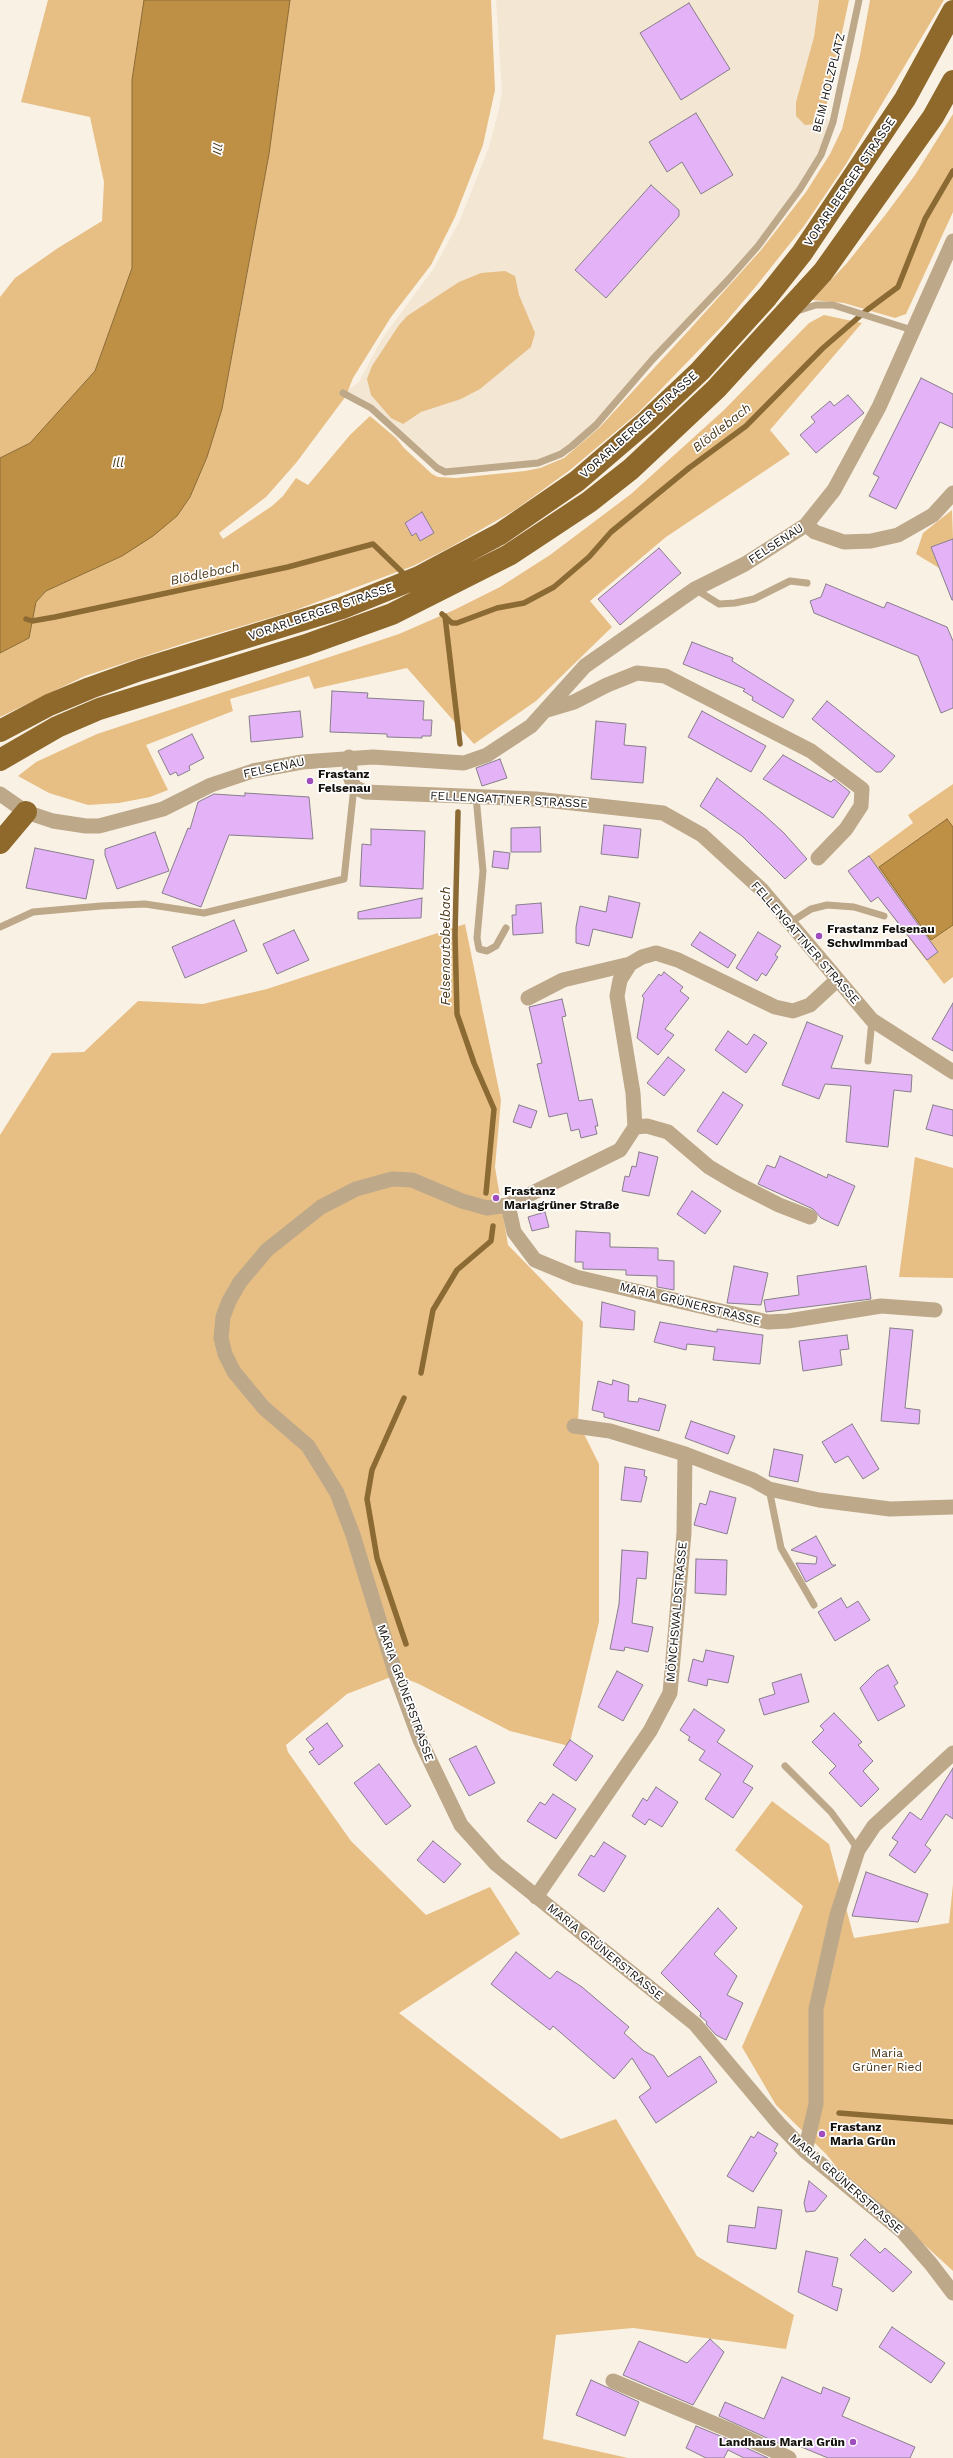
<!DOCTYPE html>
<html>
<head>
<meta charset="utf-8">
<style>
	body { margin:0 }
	canvas { display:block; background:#faf1e5 }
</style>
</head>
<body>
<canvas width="953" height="2458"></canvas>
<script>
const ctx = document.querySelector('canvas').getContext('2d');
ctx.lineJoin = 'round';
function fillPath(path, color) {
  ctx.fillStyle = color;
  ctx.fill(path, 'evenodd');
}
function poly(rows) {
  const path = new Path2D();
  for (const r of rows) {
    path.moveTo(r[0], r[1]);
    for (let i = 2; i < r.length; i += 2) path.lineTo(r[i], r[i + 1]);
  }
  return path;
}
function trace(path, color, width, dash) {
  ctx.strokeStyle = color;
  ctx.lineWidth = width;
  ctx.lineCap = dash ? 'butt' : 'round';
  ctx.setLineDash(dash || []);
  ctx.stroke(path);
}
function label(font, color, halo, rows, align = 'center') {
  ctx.font = font + ' "Work Sans",sans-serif';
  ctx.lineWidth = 3.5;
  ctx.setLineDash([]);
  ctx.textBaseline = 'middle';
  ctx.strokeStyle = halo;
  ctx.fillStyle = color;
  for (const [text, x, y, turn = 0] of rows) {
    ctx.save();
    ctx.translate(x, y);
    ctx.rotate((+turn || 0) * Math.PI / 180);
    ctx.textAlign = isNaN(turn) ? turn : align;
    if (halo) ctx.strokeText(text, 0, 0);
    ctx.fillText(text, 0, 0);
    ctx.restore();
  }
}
const built = poly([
	[496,0,819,0,814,37,796,102,816,124,824,117,833,122,821,155,783,215,596,425,550,459,445,472,387,422,344,393,359,382,381,340,434,268,460,220,489,147,499,109,502,91]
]);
const green = poly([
	[48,0,144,0,132,81,132,268,95,371,30,443,0,458,0,297,15,278,58,248,102,221,104,182,90,117,21,102],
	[290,0,491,0,495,90,483,145,455,217,431,265,391,317,353,378,346,396,296,463,266,497,219,533,223,539,272,506,283,496,296,478,308,485,350,435,370,416,396,438,404,448,432,474,438,477,456,478,525,471,540,468,564,458,599,428,690,329,761,250,806,192,830,154,842,129,860,55,870,0,944,0,846,164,804,226,757,285,725,323,639,412,570,470,515,510,449,548,413,566,293,611,185,643,85,676,0,717,0,653,29,638,36,602,46,591,122,556,177,516,190,497,207,457,222,409,241,308,269,154],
	[819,0,849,0,824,117,816,124,805,125,796,116,796,102,814,37],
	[953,114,953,212,906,314,895,318,844,303,812,300,847,263,886,214,915,175],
	[505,271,515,276,519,295,535,333,531,347,480,389,461,399,421,412,403,424,391,418,371,395,367,379,372,366,399,325,407,316,459,282,481,273],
	[824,315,862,323,770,430,790,454,666,537,590,601,612,627,536,701,474,744,407,668,314,689,309,676,230,699,233,711,146,745,168,790,150,797,119,803,88,805,49,793,18,776,36,762,97,734,399,634,454,610,500,587,550,555,631,494,724,410,809,323],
	[952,510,953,539,931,547,939,568,916,554,923,533],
	[953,784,953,977,944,984,878,897,871,902,848,871,913,823,908,815],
	[465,924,501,1100,495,1167,508,1245,583,1322,578,1422,599,1464,599,1622,569,1746,510,1731,419,1684,396,1675,347,1694,286,1745,288,1752,351,1841,426,1915,490,1887,520,1934,399,2013,561,2139,616,2119,697,2256,794,2315,786,2349,633,2328,556,2335,543,2439,628,2458,0,2458,0,1135,52,1053,84,1052,138,1001,203,1004,267,989],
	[915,1157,953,1168,953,1278,899,1277],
	[772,1801,829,1844,854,1938,949,1923,953,1884,953,2271,878,2202,840,2171,826,2154,776,2105,742,2047,803,1906,735,1850]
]);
const water = poly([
	[144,0,290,0,269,154,222,409,207,457,190,497,177,516,153,536,122,556,46,591,36,602,29,638,0,653,0,458,30,443,95,371,132,268,132,80,144,0],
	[947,819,953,827,953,925,931,940,879,867,947,819]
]);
const stream = poly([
	[442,614,452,623,457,623,497,608,524,603,554,587,589,557,611,532,689,468,746,426,823,348,867,310,898,287,925,219,953,171],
	[445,616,460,744],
	[26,619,32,621,55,617,288,567,373,544,403,573],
	[458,812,455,934,457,1014,474,1063,494,1109,486,1193],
	[421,1373,433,1310,457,1270,491,1241,493,1226],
	[404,1398,372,1470,367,1499,377,1558,406,1644],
	[839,2113,953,2122]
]);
const building = poly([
	[689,3,730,69,681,100,640,33,689,3],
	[696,113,733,175,701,194,682,162,667,172,649,142,696,113],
	[651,185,679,210,679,216,606,298,575,270,651,185],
	[921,378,953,394,953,428,940,422,896,509,869,496,879,477,873,474,921,378],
	[848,395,864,413,816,453,800,435,815,422,811,417,830,401,834,406,848,395],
	[422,512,434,533,420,541,416,533,412,536,405,523,422,512],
	[953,539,953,600,952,600,931,547,953,539],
	[659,548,681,573,620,625,598,599,659,548],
	[826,584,884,608,887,602,947,627,953,641,953,708,941,713,918,656,814,613,810,601,821,597,826,584],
	[692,642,733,658,732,661,794,700,783,718,752,700,753,697,743,691,745,689,683,664,692,642],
	[332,691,368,693,367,698,424,701,423,720,432,720,431,736,422,736,422,738,387,737,387,734,330,732,332,691],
	[827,701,895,756,881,772,876,772,812,719,827,701],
	[300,711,303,737,251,742,249,716,300,711],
	[702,711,766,746,751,772,688,737,702,711],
	[596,721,626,724,624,745,646,747,643,783,591,779,596,721],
	[192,734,204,758,189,766,190,770,178,776,176,772,170,775,158,751,192,734],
	[783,755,831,782,834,779,850,792,833,818,763,779,783,755],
	[500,759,507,778,482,786,476,768,500,759],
	[717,778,762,813,784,833,807,859,785,879,742,836,700,806,717,778],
	[245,793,309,797,313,839,229,835,201,907,162,893,188,828,190,829,198,802,214,794,245,796,245,793],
	[604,825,641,829,638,858,601,854,604,825],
	[540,827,541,852,511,852,511,828,540,827],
	[371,829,425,831,423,889,360,886,362,844,371,845,371,829],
	[155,832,169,871,117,889,105,855,105,849,155,832],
	[35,848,94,860,86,899,26,888,35,848],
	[494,851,510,853,508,869,492,867,494,851],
	[869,856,938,952,927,960,878,897,871,902,848,871,869,856],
	[609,896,640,903,632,938,593,929,589,946,576,943,576,927,580,906,606,912,609,896],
	[422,898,421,918,358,919,358,912,422,898],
	[541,903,543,933,513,935,512,915,516,915,516,905,541,903],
	[234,920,247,951,185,978,172,947,234,920],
	[294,930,309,960,277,974,263,944,294,930],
	[700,932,736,955,728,968,691,945,700,932],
	[758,932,781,946,775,955,778,957,766,976,762,973,757,981,736,968,758,932],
	[664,972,683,987,680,991,689,998,665,1029,674,1035,658,1055,637,1038,644,998,642,996,659,974,661,976,664,972],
	[562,999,566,1016,562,1017,579,1101,592,1099,598,1126,595,1126,597,1134,581,1138,579,1129,571,1131,567,1113,549,1117,537,1064,542,1063,529,1007,562,999],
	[953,1003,953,1051,932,1039,953,1003],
	[807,1022,843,1036,831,1068,912,1075,911,1092,894,1090,888,1147,846,1142,851,1086,825,1084,819,1099,782,1085,807,1022],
	[728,1031,747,1045,754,1034,767,1043,746,1073,715,1050,728,1031],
	[668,1057,685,1070,664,1096,647,1083,668,1057],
	[723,1092,743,1105,717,1145,697,1131,723,1092],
	[519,1105,537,1111,531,1128,513,1122,519,1105],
	[933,1105,953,1110,953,1136,926,1129,933,1105],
	[639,1152,658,1157,649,1196,622,1191,625,1176,629,1177,632,1166,636,1167,639,1152],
	[780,1156,827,1178,828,1174,855,1186,838,1226,821,1218,813,1209,758,1184,767,1165,775,1168,780,1156],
	[692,1191,721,1211,705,1234,677,1214,692,1191],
	[545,1212,549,1227,532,1231,528,1217,545,1212],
	[576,1231,610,1233,610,1247,658,1248,658,1260,674,1261,674,1290,657,1287,657,1276,626,1275,626,1270,583,1269,583,1262,575,1262,576,1231],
	[734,1266,768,1273,761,1305,727,1303,734,1266],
	[866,1266,871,1299,766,1312,764,1300,799,1295,797,1276,866,1266],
	[602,1302,635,1311,634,1330,600,1327,602,1302],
	[660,1322,717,1332,717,1329,763,1335,760,1364,713,1360,715,1347,687,1344,686,1350,654,1342,660,1322],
	[890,1328,913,1330,905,1408,920,1410,919,1424,881,1421,890,1328],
	[847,1335,849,1349,840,1350,842,1365,803,1371,799,1341,847,1335],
	[613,1380,629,1385,628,1401,638,1402,639,1398,666,1405,659,1431,604,1417,604,1413,592,1410,598,1381,612,1385,613,1380],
	[691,1421,735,1436,728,1454,685,1438,691,1421],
	[852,1424,879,1469,863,1479,848,1456,835,1463,822,1442,852,1424],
	[774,1449,803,1455,798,1482,769,1476,774,1449],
	[625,1467,645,1470,644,1476,647,1477,641,1502,621,1500,625,1467],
	[710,1491,736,1498,727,1534,694,1525,700,1503,706,1505,710,1491],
	[816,1536,832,1565,836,1565,806,1582,796,1563,816,1564,817,1557,791,1550,816,1536],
	[622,1550,648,1552,646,1579,637,1578,632,1623,653,1627,648,1652,625,1647,624,1651,610,1649,619,1604,622,1550],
	[696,1559,727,1560,726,1595,695,1593,696,1559],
	[841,1598,847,1608,858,1601,870,1620,835,1641,818,1612,841,1598],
	[706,1650,734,1656,728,1683,708,1679,707,1686,688,1681,693,1659,703,1662,706,1650],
	[888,1665,898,1683,894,1686,905,1706,878,1721,860,1688,877,1671,888,1665],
	[617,1671,643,1685,623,1721,598,1707,617,1671],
	[801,1674,809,1702,764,1715,759,1699,775,1694,772,1683,801,1674],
	[694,1709,725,1730,717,1742,753,1766,743,1782,753,1788,733,1818,705,1799,721,1774,699,1760,705,1751,688,1740,690,1737,680,1730,694,1709],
	[834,1713,862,1742,858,1745,873,1761,863,1771,879,1789,861,1807,829,1773,836,1766,812,1742,824,1730,820,1726,834,1713],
	[327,1723,343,1746,319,1765,309,1752,314,1749,306,1739,327,1723],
	[570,1740,593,1756,576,1781,553,1765,570,1740],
	[476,1746,495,1783,469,1796,449,1759,476,1746],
	[379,1764,411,1806,386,1825,354,1783,379,1764],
	[953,1768,953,1819,946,1814,925,1845,931,1850,915,1873,889,1855,898,1842,892,1838,910,1812,921,1820,953,1768],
	[656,1787,678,1802,662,1827,649,1819,645,1825,632,1816,643,1798,647,1801,656,1787],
	[553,1794,576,1809,556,1839,527,1821,540,1802,545,1805,553,1794],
	[433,1841,461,1864,444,1883,417,1860,433,1841],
	[604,1842,626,1856,604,1892,578,1875,591,1855,594,1857,604,1842],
	[866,1872,928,1894,918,1922,852,1916,866,1872],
	[718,1908,737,1928,714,1954,737,1976,727,1995,743,2003,726,2040,716,2035,706,2024,707,2022,700,2016,701,2013,661,1973,718,1908],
	[516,1952,550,1979,557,1971,582,1987,629,2027,624,2033,644,2051,654,2056,668,2077,700,2056,717,2082,656,2123,639,2097,651,2088,632,2058,614,2079,553,2026,550,2030,491,1984,516,1952],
	[758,2132,778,2144,774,2151,777,2153,753,2192,727,2176,751,2136,754,2138,758,2132],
	[809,2181,827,2196,815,2211,806,2212,804,2203,809,2181],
	[758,2207,782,2210,776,2249,727,2242,729,2225,755,2228,758,2207],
	[865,2239,880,2253,885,2248,912,2272,893,2292,850,2255,865,2239],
	[806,2251,838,2258,832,2286,842,2289,837,2311,798,2292,806,2251],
	[892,2327,945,2363,931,2383,879,2347,892,2327],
	[710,2339,724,2352,693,2405,623,2375,639,2341,687,2363,710,2339],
	[782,2377,821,2394,823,2387,850,2398,842,2416,915,2447,910,2458,828,2458,782,2439,780,2444,719,2416,725,2402,764,2419,782,2377],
	[591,2380,639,2402,625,2436,576,2415,591,2380],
	[696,2426,730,2440,768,2458,744,2458,728,2450,724,2458,706,2458,686,2448,696,2426]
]);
const lane = poly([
	[794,312,816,305,833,305,912,330],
	[343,393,371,408,437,468,445,472,538,463,561,454,572,446,596,425,652,360,728,280,758,246,800,189,821,155,833,122,859,0],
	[695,589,719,604,735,603,754,599,790,581,807,583],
	[476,797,483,871,477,938,479,949,487,951,496,946,506,928],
	[789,923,811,909,827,905,854,907,884,916],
	[0,927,33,912,101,906,145,904,204,913,344,879,354,787],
	[868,1061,872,1020],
	[769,1489,781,1548,814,1605],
	[785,1766,831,1812,858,1849]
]);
const street = poly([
	[806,525,815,532,844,542,871,541,898,535,933,515,953,493],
	[547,710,574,702,607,685,637,673,665,676,811,751,862,789,861,806,846,829,818,858],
	[349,757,351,779,354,787,365,792,536,799,663,813,702,835,762,890,872,1020,953,1072],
	[0,794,26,812,53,821,86,826,99,826,163,809,211,785,253,771,302,762,373,757,464,763,487,755,531,726,585,666,695,589,745,564,806,525,834,490,879,407,953,241],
	[837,980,810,1005,793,1011,775,1007,678,960,656,953,642,957,630,964,620,980,617,996,633,1093,635,1127,620,1150,508,1205,487,1208,462,1201,412,1180,392,1179,356,1189,321,1207,267,1250,240,1282,229,1301,223,1317,221,1338,225,1354,234,1372,264,1408,308,1446,337,1493,353,1535,396,1675,420,1740,461,1825,496,1864,695,2024,779,2124,805,2151,903,2232,931,2264,953,2293],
	[528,998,563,980,630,964],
	[635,1127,647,1126,668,1132,709,1167,736,1183,779,1205,810,1217],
	[508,1205,514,1232,535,1260,576,1277,768,1322,788,1321,881,1306,935,1310],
	[574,1426,610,1431,685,1454,753,1480,769,1489,819,1500,890,1509,953,1507],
	[536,1897,650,1731,670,1693,684,1533,685,1454],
	[805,2151,816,2104,816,2009,837,1915,858,1850,874,1826,953,1753],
	[613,2381,734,2432,789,2458]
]);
const primary = poly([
	[0,731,49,705,90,688,140,670,342,608,419,577,500,534,577,481,647,421,700,371,767,297,802,253,905,99,953,11],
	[0,760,57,727,99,709,306,645,392,614,509,555,589,502,631,469,716,389,823,272,933,117,953,81],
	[0,843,26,812]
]);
const markers = [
	[310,781,4,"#9f4dbd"],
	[819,936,4,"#9f4dbd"],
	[496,1198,4,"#9f4dbd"],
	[822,2134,4,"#9f4dbd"],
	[853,2442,4,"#9f4dbd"]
];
const streetNames = [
	["BEIM HOLZPLATZ",829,83,-76],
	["VORARLBERGER STRASSE",850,182,-56],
	["VORARLBERGER STRASSE",639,425,-42],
	["FELSENAU",776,544,-33],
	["VORARLBERGER STRASSE",321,612,-19],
	["FELSENAU",274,768,-12],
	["FELLENGATTNER STRASSE",509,800,3],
	["FELLENGATTNER STRASSE",805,943,49],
	["MARIA GRÜNERSTRASSE",690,1304,14],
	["MÖNCHSWALDSTRASSE",677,1612,-85],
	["MARIA GRÜNERSTRASSE",405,1693,70],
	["MARIA GRÜNERSTRASSE",605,1952,39],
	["MARIA GRÜNERSTRASSE",846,2184,41]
];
const poiNames = [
	["Frastanz",318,774],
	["Felsenau",318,788],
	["Frastanz Felsenau",827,929],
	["Schwimmbad",827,943],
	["Frastanz",504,1191],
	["Mariagrüner Straße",504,1205],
	["Frastanz",830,2127],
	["Maria Grün",830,2141],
	["Landhaus Maria Grün",845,2442,"right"]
];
const parkNames = [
	["Maria",887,2053],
	["Grüner Ried",887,2067]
];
const waterNames = [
	["Ill",218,149,-80],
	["Blödlebach",722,428,-38],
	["Ill",118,463],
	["Blödlebach",205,574,-12],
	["Felsenautobelbach",446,946,-90]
];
fillPath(built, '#f3e6d3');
fillPath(green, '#e7bf85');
fillPath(water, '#be9045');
trace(water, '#8b6a34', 1);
trace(stream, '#8b6a34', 5.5);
fillPath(building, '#e3b2f7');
trace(building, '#877f8a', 1);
trace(lane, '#bda88a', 7);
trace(street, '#bda88a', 15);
trace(primary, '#8e692b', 22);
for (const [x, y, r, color] of markers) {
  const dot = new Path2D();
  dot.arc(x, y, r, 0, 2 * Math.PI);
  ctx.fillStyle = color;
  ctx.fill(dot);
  trace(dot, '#fff', 1.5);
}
label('12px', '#14110d', '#fff', streetNames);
label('bold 12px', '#14110d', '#fff', poiNames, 'left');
label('12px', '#473313', '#fff', parkNames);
label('italic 13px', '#4e3919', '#fff', waterNames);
</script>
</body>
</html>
